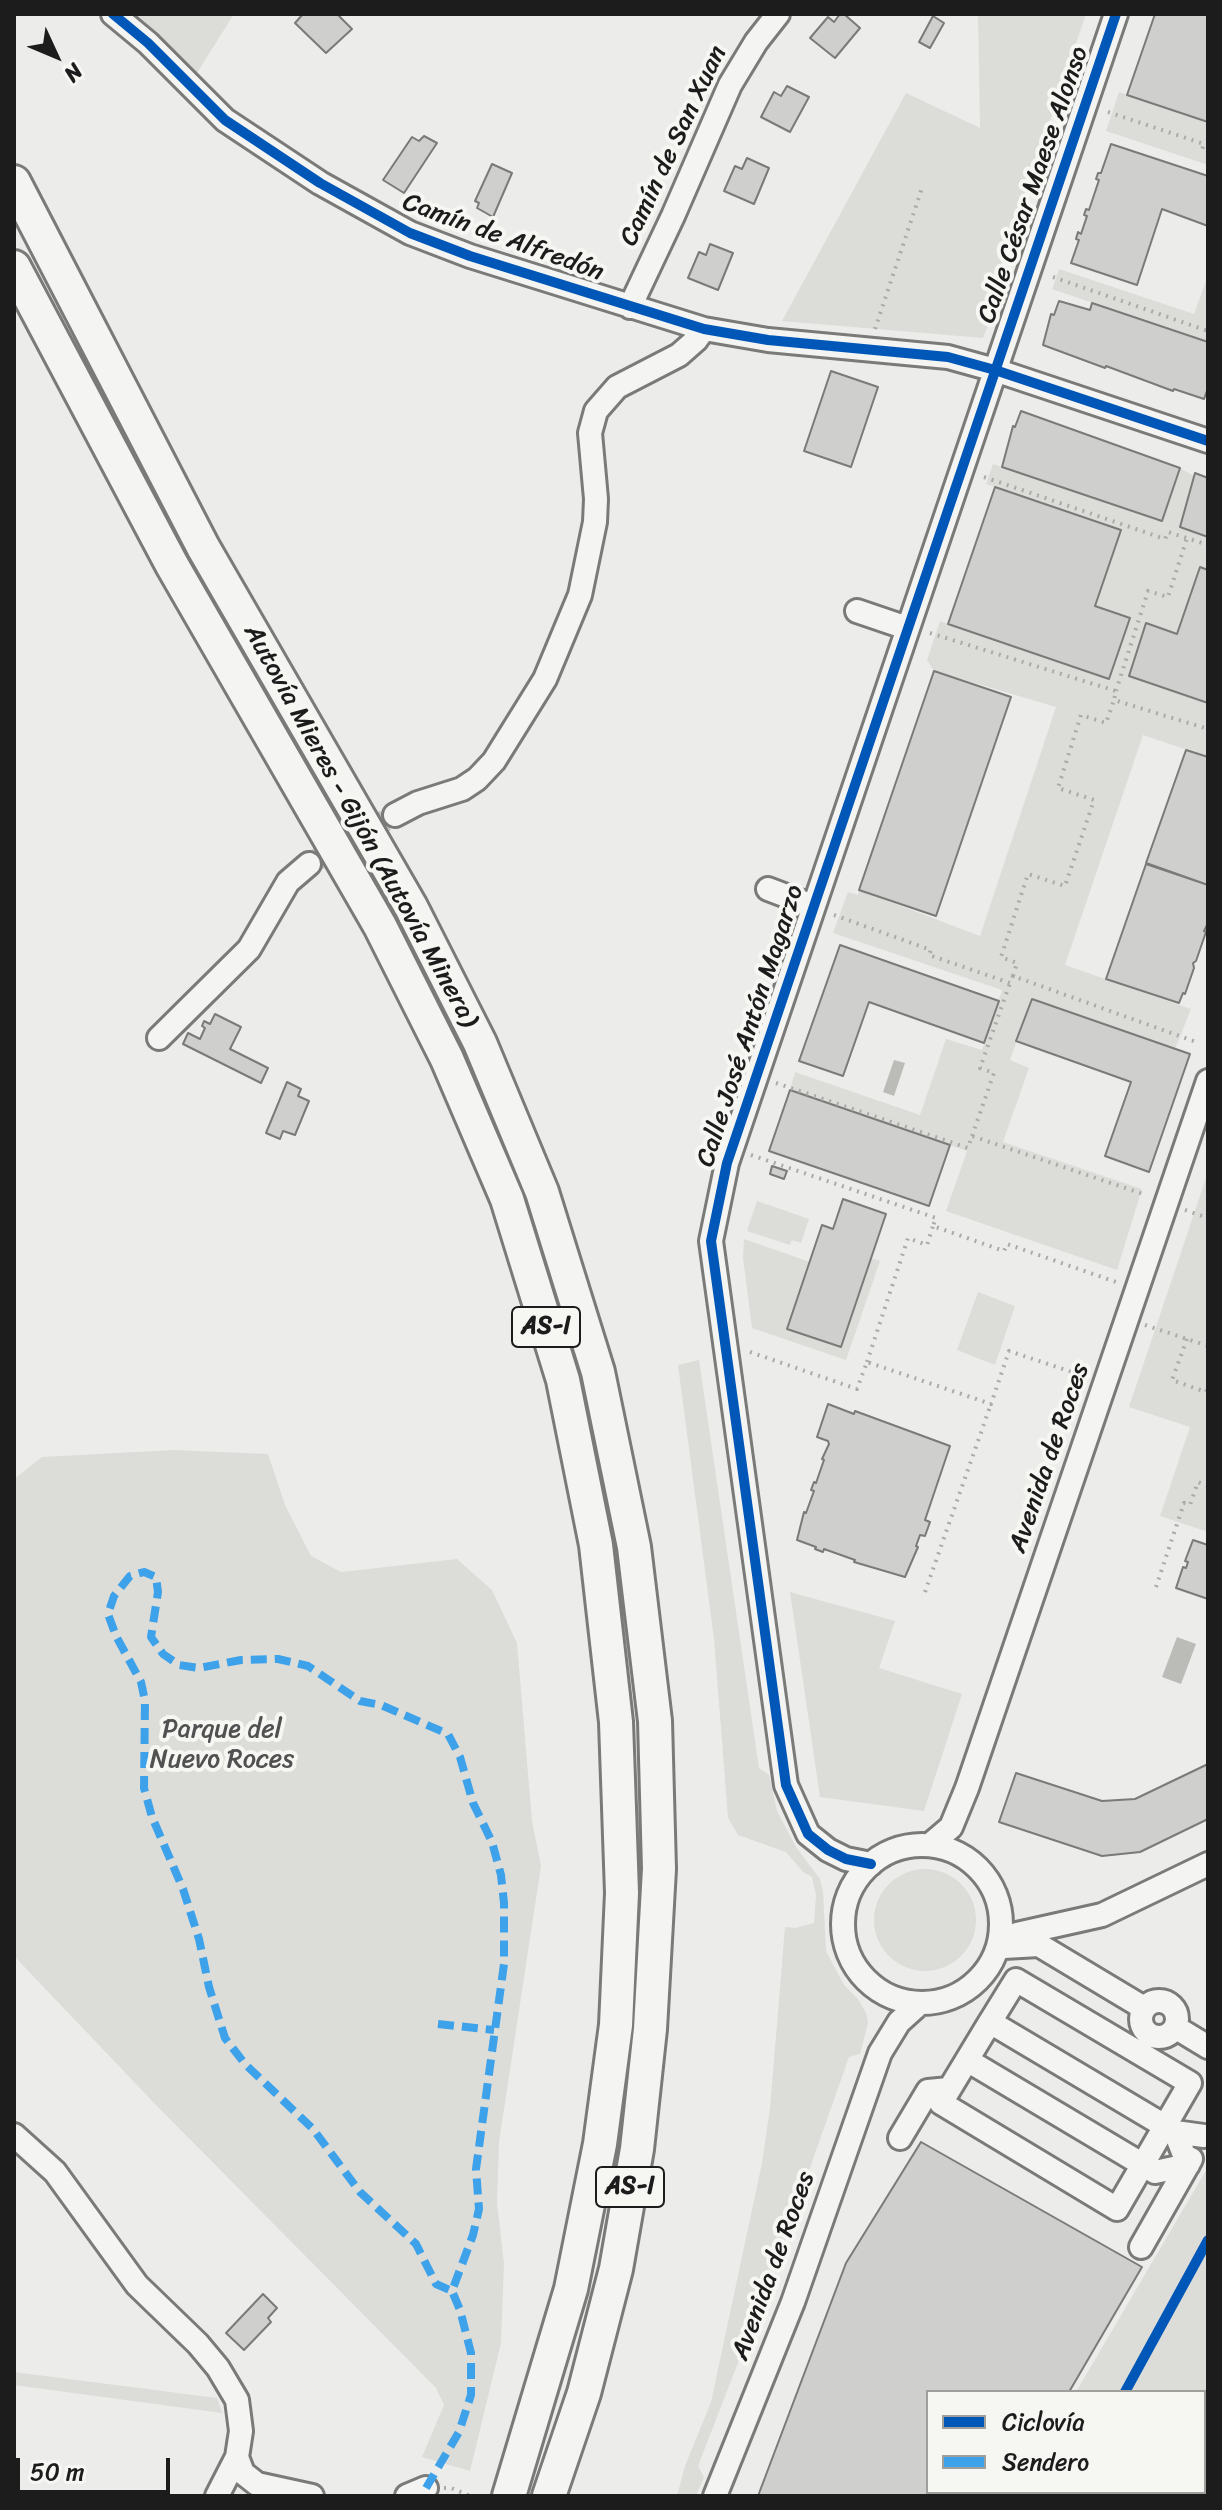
<!DOCTYPE html>
<html>
<head>
<meta charset="utf-8">
<style>
	body { margin:0 }
	#map { position:relative; width:1222px; height:2510px; overflow:hidden; background:#ececea; font-family:Sriracha,sans-serif }
	canvas { display:block }
	.frame { position:absolute; inset:0; border:16px solid #1c1c1c; pointer-events:none }
	.legend { position:absolute; left:926px; top:2390px; width:280px; height:104px; box-sizing:border-box; background:#f6f6f2; border:2px solid #9f9f9c; margin:0; padding:10px 14px; list-style:none; font-size:24px; color:#1c1c1c }
	.legend li { display:flex; align-items:center; gap:16px; height:40px }
	.legend b { width:40px; border:2px solid #9f9f9c }
	.north { position:absolute; left:16px; top:16px; width:80px; height:80px; -webkit-text-stroke:6px #f6f6f2; paint-order:stroke; rotate:134deg; font-size:22px; font-weight:700; line-height:32px; text-align:center; color:#1c1c1c }
	.north::after { content:''; display:block; margin:auto; width:28px; height:36px; background:#1c1c1c; clip-path:polygon(50% 0,100% 100%,50% 72%,0 100%) }
	.scale { position:absolute; left:16px; top:2458px; width:154px; height:36px; box-sizing:border-box; border:4px solid #1c1c1c; border-top:0; padding-left:10px; font-size:24px; line-height:28px; white-space:nowrap; color:#1c1c1c; -webkit-text-stroke:6px #f6f6f2; paint-order:stroke }
</style>
</head>
<body>
<div id="map">
<canvas width="1222" height="2510"></canvas>
<div class="frame"></div>
<ul class="legend">
<li><b style="height:10px;background:#0057b8"></b>Ciclovía</li>
<li><b style="height:10px;background:#3da2ea"></b>Sendero</li>
</ul>
<div class="north">N</div>
<div class="scale">50 m</div>
</div>
<script>
const ctx = document.querySelector('canvas').getContext('2d');
ctx.lineJoin = 'round';
function fillPath(path, color) {
  ctx.fillStyle = color;
  ctx.fill(path, 'evenodd');
}
function poly(rows) {
  const path = new Path2D();
  for (const r of rows) {
    if (r.length === 3) {
      path.moveTo(r[0] + r[2], r[1]);
      path.arc(r[0], r[1], r[2], 0, 2 * Math.PI);
      continue;
    }
    path.moveTo(r[0], r[1]);
    for (let i = 2; i < r.length; i += 2) path.lineTo(r[i], r[i + 1]);
  }
  return path;
}
function trace(path, color, width, dash) {
  ctx.strokeStyle = color;
  ctx.lineWidth = width;
  ctx.lineCap = dash ? 'butt' : 'round';
  ctx.setLineDash(dash || []);
  ctx.stroke(path);
}
function label(font, color, halo, rows, align = 'center') {
  ctx.font = font + ' Sriracha,sans-serif';
  ctx.lineWidth = 8;
  ctx.setLineDash([]);
  ctx.textBaseline = 'middle';
  ctx.strokeStyle = halo;
  ctx.fillStyle = color;
  for (const [text, x, y, turn = 0] of rows) {
    ctx.save();
    ctx.translate(x, y);
    ctx.rotate((+turn || 0) * Math.PI / 180);
    ctx.textAlign = isNaN(turn) ? turn : align;
    if (halo) ctx.strokeText(text, 0, 0);
    ctx.fillText(text, 0, 0);
    ctx.restore();
  }
}
const built = poly([
	[130,14,234,14,197,73],
	[978,14,1086,14,992,292,998,300,983,338,782,321,906,93,980,128],
	[1119,92,1208,122,1208,165,1106,131],
	[1059,269,1194,314,1208,275,1208,342,1052,289],
	[993,464,1162,521,1180,468,1194,476,1208,537,1208,570,1199,567,1177,634,1146,624,1129,675,1208,703,1208,757,1143,735,1065,965,1191,1009,1175,1049,1032,999,1010,1060,1029,1068,1003,1142,1142,1189,1117,1270,946,1211,967,1151,790,1090,795,1072,920,1115,946,1039,982,1050,1002,990,833,933,848,892,858,895,859,890,980,936,1056,707,934,671,927,660,940,621,1108,678,1129,618,1095,606,1120,530,986,484],
	[1208,1172,1208,1532,1160,1516,1190,1427,1129,1407],
	[757,1201,809,1219,801,1243,792,1240,790,1245,747,1231],
	[744,1239,810,1262,787,1329,840,1347,871,1258,880,1261,846,1360,752,1328,743,1258],
	[978,1292,1015,1306,995,1365,957,1350],
	[699,1360,759,1768,769,1775,777,1811,796,1847,820,1879,823,1891,826,1951,844,1985,858,1999,866,2013,868,2023,860,2054,849,2057,774,2270,698,2466,704,2477,696,2496,677,2496,685,2466,711,2402,762,2163,770,2108,785,1927,795,1928,814,1923,816,1895,812,1877,803,1872,786,1852,738,1835,728,1818,714,1639,678,1365],
	[174,1450,268,1454,285,1505,311,1556,341,1572,457,1559,492,1590,517,1643,532,1821,541,1866,499,2142,497,2203,504,2263,501,2343,470,2471,422,2457,444,2405,436,2388,156,2105,14,1956,14,1479,42,1457],
	[790,1592,895,1621,879,1668,962,1694,924,1811,820,1797],
	[925,1920,51],
	[1208,2167,1208,2466,1204,2473,1204,2392,1076,2392],
	[14,2372,217,2398,222,2413,14,2385],
	[1018,2492,1193,2492,1190,2496,1016,2496]
]);
const water = poly([
	[894,1060,905,1063,894,1096,883,1092],
	[1177,1637,1196,1644,1181,1684,1162,1677]
]);
const building = poly([
	[303,14,337,14,352,29,326,53,295,23,303,14],
	[840,14,844,14,860,28,835,58,810,38,828,17,834,22,840,14],
	[1155,14,1208,14,1208,122,1127,95,1155,14],
	[933,16,944,23,930,48,919,42,933,16],
	[787,86,809,97,790,132,761,117,774,92,781,96,787,86],
	[424,136,437,143,404,193,383,180,412,137,419,141,424,136],
	[1111,144,1208,176,1208,226,1162,209,1137,285,1071,263,1079,240,1076,239,1078,232,1081,234,1087,216,1084,215,1086,209,1089,210,1099,180,1096,179,1098,173,1101,173,1111,144],
	[747,158,769,168,754,204,724,191,735,166,742,169,747,158],
	[492,164,512,173,493,217,477,208,479,203,475,201,492,164],
	[710,244,733,253,718,290,688,278,699,252,706,255,710,244],
	[1059,301,1090,310,1092,303,1208,342,1208,388,1204,399,1174,389,1173,391,1106,366,1105,368,1043,345,1051,314,1054,315,1059,301],
	[831,371,878,387,851,467,804,451,831,371],
	[1021,411,1180,468,1162,521,1002,467,1013,426,1015,427,1021,411],
	[1195,473,1208,478,1208,537,1180,527,1195,473],
	[995,487,1121,530,1095,606,1130,618,1109,679,948,624,995,487],
	[1200,567,1208,570,1208,703,1129,676,1146,623,1177,634,1200,567],
	[934,671,1011,697,936,916,859,890,934,671],
	[1186,750,1208,757,1208,885,1146,863,1186,750],
	[1146,864,1208,885,1208,923,1204,931,1206,932,1196,961,1193,963,1194,968,1185,994,1183,993,1179,1003,1106,979,1146,864],
	[840,945,999,1001,984,1043,869,1002,843,1076,799,1061,840,945],
	[1032,999,1190,1054,1149,1172,1105,1156,1131,1082,1016,1041,1032,999],
	[215,1014,241,1027,230,1049,268,1068,261,1083,183,1044,188,1033,200,1039,205,1028,202,1026,204,1021,210,1024,215,1014],
	[287,1082,301,1089,298,1096,309,1101,295,1135,283,1131,280,1139,266,1133,287,1082],
	[790,1090,950,1145,929,1206,769,1151,790,1090],
	[772,1166,787,1171,784,1179,770,1174,772,1166],
	[843,1199,886,1214,841,1347,787,1329,822,1225,833,1229,843,1199],
	[828,1404,854,1414,855,1411,950,1446,925,1520,930,1522,925,1536,920,1535,916,1546,918,1547,905,1577,854,1562,855,1560,824,1549,823,1552,815,1549,816,1547,797,1540,804,1512,806,1513,814,1491,811,1490,814,1482,816,1483,824,1460,822,1459,829,1444,828,1441,817,1437,828,1404],
	[1193,1540,1208,1545,1208,1599,1176,1588,1183,1567,1186,1568,1188,1562,1185,1561,1193,1540],
	[1208,1764,1208,1819,1140,1852,1102,1856,999,1822,1016,1773,1102,1801,1135,1799,1208,1764],
	[921,2142,1142,2267,1069,2392,928,2392,928,2492,1011,2492,1009,2496,758,2496,846,2263,921,2142],
	[263,2294,277,2308,268,2318,271,2322,244,2350,226,2333,263,2294]
]);
const minorTunnel = poly([
	[309,864,395,815]
]);
const path = poly([
	[1108,112,1204,144,1202,150,1208,152],
	[1053,277,1208,331],
	[875,329,923,185],
	[984,477,1165,539,1168,532,1208,545],
	[930,633,1116,691,1114,700,1208,729],
	[1116,691,1148,591,1168,597,1187,538],
	[834,915,931,950,929,955,1010,983,1013,976,1199,1043],
	[1013,976,1017,963,1001,957,1028,874,1065,886,1094,800,1058,788,1081,715,1106,723,1114,700],
	[776,1083,968,1148,972,1136,1146,1195],
	[972,1136,994,1073,980,1068,1010,983],
	[751,1155,936,1218,933,1226,1004,1251,1007,1244,1116,1282],
	[1185,1210,1208,1218],
	[1145,1325,1208,1346],
	[1187,1339,1172,1380,1206,1392,1208,1385],
	[750,1352,857,1389,867,1362,991,1404,1009,1351,1084,1376],
	[867,1362,908,1238,927,1245,933,1226],
	[1156,1587,1184,1503,1190,1505,1198,1482,1208,1486],
	[925,1592,991,1404],
	[444,2488,451,2488,471,2496]
]);
const minor = poly([
	[113,14,148,43,225,120,320,183,410,233,470,256,704,329,768,340,948,357,995,370,1208,441],
	[630,307,673,216,730,85,756,42,778,14],
	[857,611,907,628],
	[395,815,418,803,462,789,477,779,494,761,545,679,580,595,595,522,596,499,590,433,596,411,617,387,679,355,696,340,704,329],
	[768,889,813,906],
	[159,1038,249,949,288,882,309,864],
	[931,1844,951,1827,967,1788,1208,1081],
	[922,1924,79],
	[871,1864,846,1859,828,1850,808,1834,786,1785,711,1241,727,1163,1116,14],
	[999,1947,1017,1934,1102,1915,1208,1864],
	[1004,1947,1039,1945,1144,2008],
	[1159,2019,18],
	[1175,2027,1208,2047],
	[967,2060,941,2103,1117,2209,1190,2083,1016,1980,990,2022],
	[1175,2132,1188,2165,1155,2172,967,2060,990,2022,1175,2132,1204,2136],
	[14,2135,55,2172,137,2285,198,2344,218,2368,237,2400,241,2431,237,2457,217,2496],
	[900,2138,928,2091,949,2089],
	[1141,2247,1191,2159],
	[237,2457,243,2473,257,2484,312,2496],
	[407,2496,426,2488],
	[715,2496,793,2302,880,2053,899,2022,919,2004]
]);
const highway = poly([
	[14,182,203,547,411,907,480,1043,542,1192,598,1372,634,1547,655,1721,659,1869,650,2029,637,2149,616,2269,584,2393,549,2496],
	[14,267,172,565,380,926,447,1059,507,1199,563,1380,596,1545,616,1722,622,1893,616,2025,600,2144,571,2289,509,2496]
]);
const quiet = poly([
	[438,2024,494,2030],
	[426,2488,459,2432,471,2395,471,2353,460,2310,452,2291,473,2235,479,2209,476,2169,504,1964,504,1903,501,1875,492,1842,473,1803,460,1757,448,1734,381,1705,360,1701,308,1666,278,1659,241,1660,199,1668,179,1665,163,1654,151,1637,158,1592,156,1577,144,1572,130,1576,114,1596,108,1614,116,1636,141,1682,145,1701,144,1788,152,1817,183,1889,199,1939,209,1987,225,2038,245,2064,313,2129,360,2192,416,2244,436,2284,452,2291]
]);
const cycleway = poly([
	[113,14,148,43,225,120,320,183,410,233,470,256,704,329,768,340,948,357,995,370,1208,441],
	[871,1864,846,1859,828,1850,808,1834,786,1785,711,1241,727,1163,1116,14],
	[1125,2392,1208,2240]
]);
const shields = [
	[546,1327,68],
	[630,2187,68]
];
const shieldNames = [
	["AS-I",546,1327],
	["AS-I",630,2187]
];
const streetNames = [
	["Camín de San Xuan",674,146,-65],
	["Calle César Maese Alonso",1034,185,-71],
	["Camín de Alfredón",503,238,20],
	["Autovía Mieres - Gijón (Autovía Minera)",360,826,61],
	["Calle José Antón Magarzo",751,1026,-72],
	["Avenida de Roces",1050,1458,-71],
	["Avenida de Roces",774,2266,-70]
];
const parkNames = [
	["Parque del",222,1730],
	["Nuevo Roces",222,1760]
];
fillPath(built, '#dcdcd9');
fillPath(water, '#bbbbb8');
fillPath(building, '#cfcfce');
trace(building, '#7a7a79', 2);
trace(minorTunnel, '#c2c2c1', 22, [22, 11]);
trace(minor, '#7a7a79', 28);
trace(highway, '#7a7a79', 38);
trace(path, '#aaaaa9', 4, [2, 6]);
trace(minor, '#f4f4f2', 22);
trace(highway, '#f4f4f2', 32);
trace(quiet, '#3da2ea', 8, [16, 8]);
trace(cycleway, '#0057b8', 10);
for (const [x, y, w] of shields) {
  const box = new Path2D();
  box.roundRect(x - w / 2, y - 20, w, 40, 6);
  ctx.fillStyle = '#f6f6f2';
  ctx.fill(box);
  trace(box, '#1c1c1c', 2);
}
label('bold 24px', '#1c1c1c', null, shieldNames);
label('26px', '#1c1c1c', '#f6f6f2', streetNames);
label('26px', '#515151', '#f6f6f2', parkNames);
</script>
</body>
</html>
